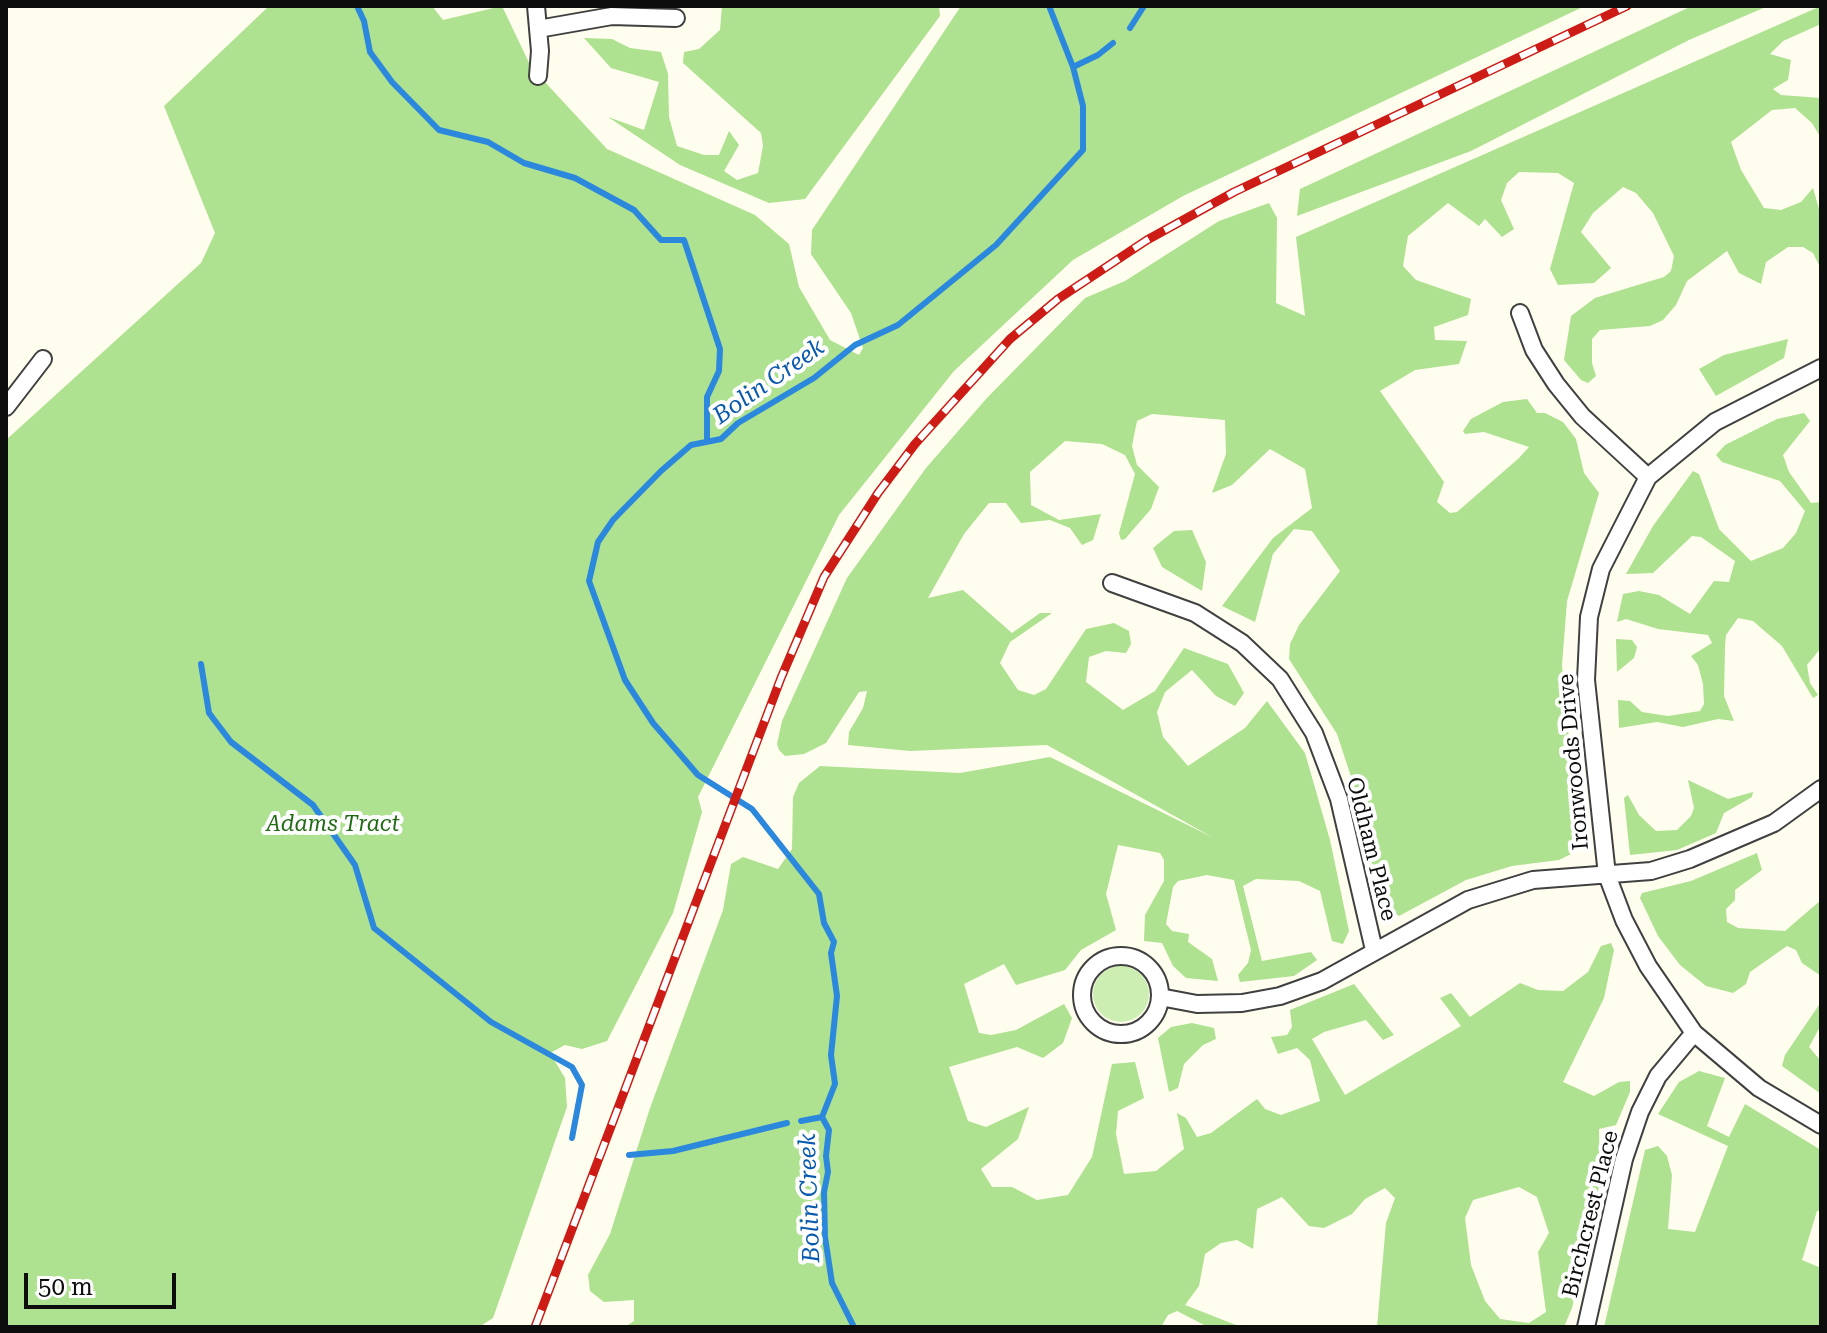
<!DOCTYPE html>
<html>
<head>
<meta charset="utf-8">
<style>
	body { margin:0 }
	#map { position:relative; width:1827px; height:1333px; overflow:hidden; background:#fffdee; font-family:"Roboto Serif",serif }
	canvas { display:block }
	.frame { position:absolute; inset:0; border:8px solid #0d0d0d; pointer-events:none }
	.scale { position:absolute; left:24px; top:1273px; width:152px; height:36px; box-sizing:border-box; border:4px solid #0d0d0d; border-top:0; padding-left:10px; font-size:24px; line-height:28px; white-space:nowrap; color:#0d0d0d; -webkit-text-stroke:6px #fff; paint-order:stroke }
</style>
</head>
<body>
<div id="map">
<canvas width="1827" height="1333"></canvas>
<div class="frame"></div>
<div class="scale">50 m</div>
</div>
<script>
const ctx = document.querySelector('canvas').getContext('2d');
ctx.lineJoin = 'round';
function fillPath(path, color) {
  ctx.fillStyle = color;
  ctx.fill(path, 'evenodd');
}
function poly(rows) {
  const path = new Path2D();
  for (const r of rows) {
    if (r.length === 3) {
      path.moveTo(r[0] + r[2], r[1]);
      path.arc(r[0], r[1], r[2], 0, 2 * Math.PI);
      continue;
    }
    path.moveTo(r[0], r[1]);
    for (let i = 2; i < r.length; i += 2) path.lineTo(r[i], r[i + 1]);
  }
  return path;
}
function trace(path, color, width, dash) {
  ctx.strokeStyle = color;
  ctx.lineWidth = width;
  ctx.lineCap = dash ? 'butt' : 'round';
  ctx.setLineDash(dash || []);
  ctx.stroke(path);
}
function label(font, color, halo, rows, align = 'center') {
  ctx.font = font + ' "Roboto Serif",serif';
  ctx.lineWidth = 8;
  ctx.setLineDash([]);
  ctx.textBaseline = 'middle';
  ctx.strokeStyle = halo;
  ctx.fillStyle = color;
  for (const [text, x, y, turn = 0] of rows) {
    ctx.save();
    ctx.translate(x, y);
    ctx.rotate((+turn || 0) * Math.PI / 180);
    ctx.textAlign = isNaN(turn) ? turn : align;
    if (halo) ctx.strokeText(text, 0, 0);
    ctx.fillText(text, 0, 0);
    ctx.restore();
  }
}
const green = poly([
	[1121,994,28]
]);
const forest = poly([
	[269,6,432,6,443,20,502,6,531,67,607,149,755,215,789,244,799,287,830,340,859,355,863,348,851,313,811,254,812,230,961,6,1585,6,1183,196,1073,260,954,371,839,515,698,797,702,812,673,913,607,1041,582,1049,565,1045,550,1053,565,1078,567,1107,493,1318,479,1327,6,1327,6,440,201,263,215,233,164,106],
	[722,6,939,6,940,16,805,199,769,203,680,165,608,117,644,130,659,82,611,68,584,38,612,39,630,48,661,52,668,74,669,117,677,146,704,155,719,155,729,131,739,145,724,171,737,180,758,173,763,146,761,133,683,63,684,52,699,49,720,30],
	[1692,6,1768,6,1689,40,1471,151,1297,216,1300,189],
	[1821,6,1821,24,1783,41,1770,54,1791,60,1788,80,1773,89,1781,95,1821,98,1821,138,1812,123,1795,108,1772,110,1731,142,1741,170,1764,208,1781,210,1801,202,1813,188,1821,216,1821,269,1813,253,1803,247,1788,247,1766,262,1761,284,1739,273,1727,251,1687,281,1676,305,1663,320,1650,326,1600,330,1592,339,1592,363,1596,376,1588,383,1581,380,1564,360,1571,316,1595,298,1664,277,1671,271,1674,256,1653,213,1636,193,1623,187,1593,213,1581,232,1611,268,1594,283,1558,285,1550,269,1574,183,1558,173,1519,172,1507,183,1501,200,1514,229,1502,237,1485,219,1479,226,1448,203,1408,236,1403,266,1416,280,1471,299,1468,315,1434,327,1435,340,1467,341,1459,364,1415,370,1380,391,1444,482,1437,502,1450,513,1457,512,1519,458,1529,447,1484,432,1465,434,1463,431,1471,419,1503,402,1527,399,1537,413,1545,413,1563,422,1576,439,1584,473,1599,493,1567,601,1562,665,1578,838,1571,854,1559,860,1512,866,1466,880,1399,916,1387,908,1378,894,1357,795,1337,734,1289,659,1290,644,1299,625,1340,571,1312,531,1294,529,1273,554,1255,622,1222,606,1273,538,1312,508,1305,469,1270,449,1232,485,1212,493,1226,454,1225,420,1152,414,1137,421,1132,446,1137,465,1159,487,1151,509,1125,539,1121,540,1119,533,1135,474,1125,455,1102,444,1065,441,1030,472,1031,505,1059,520,1101,514,1093,540,1082,545,1070,528,1050,520,1021,523,1006,503,989,503,964,534,928,598,963,590,1012,633,1040,613,1052,613,1010,642,1000,663,1018,690,1034,695,1046,689,1086,629,1114,623,1129,631,1131,644,1126,653,1106,651,1089,657,1086,682,1123,710,1155,691,1184,648,1228,664,1244,693,1235,706,1216,696,1192,670,1165,692,1157,712,1163,737,1188,766,1245,728,1267,701,1305,753,1330,840,1349,931,1343,944,1332,941,1320,891,1299,881,1256,879,1243,886,1262,961,1311,952,1317,960,1294,976,1240,982,1238,975,1248,963,1251,950,1234,880,1207,875,1178,881,1173,887,1166,924,1172,931,1189,934,1188,942,1212,959,1218,981,1186,978,1173,966,1162,943,1144,941,1145,915,1164,881,1164,860,1160,853,1118,845,1106,894,1116,930,1081,950,1065,970,1016,985,1004,964,964,984,979,1033,991,1035,1016,1030,1064,1004,1072,1018,1063,1043,1043,1058,1017,1047,949,1067,968,1121,986,1127,1029,1107,1018,1139,981,1169,992,1187,1012,1187,1037,1200,1068,1195,1092,1157,1112,1064,1135,1062,1144,1098,1118,1111,1116,1134,1124,1174,1156,1171,1184,1149,1177,1113,1186,1118,1197,1137,1211,1133,1257,1099,1265,1109,1281,1115,1320,1101,1310,1060,1297,1048,1278,1054,1271,1037,1287,1035,1292,1027,1290,1010,1354,984,1394,1035,1383,1040,1366,1020,1324,1032,1312,1039,1345,1095,1461,1026,1440,998,1451,993,1470,1017,1520,983,1538,990,1563,991,1588,972,1601,946,1611,943,1614,950,1604,998,1563,1082,1594,1096,1619,1082,1630,1081,1630,1092,1616,1125,1599,1129,1600,1182,1572,1308,1564,1327,1377,1327,1386,1223,1395,1198,1385,1188,1365,1199,1352,1214,1324,1228,1309,1226,1282,1197,1257,1209,1253,1249,1237,1240,1221,1243,1205,1254,1199,1286,1185,1305,1241,1327,1208,1327,1177,1311,1168,1315,1161,1327,625,1327,634,1321,634,1300,604,1302,590,1291,588,1275,610,1234,650,1108,723,910,731,864,743,857,778,869,792,849,793,797,799,783,820,766,960,773,1050,757,1212,837,1047,745,910,751,848,745,849,732,863,708,867,691,859,692,826,743,804,754,785,756,779,750,777,744,782,721,847,578,926,468,986,399,1085,298,1125,281,1219,221,1269,203,1277,218,1276,303,1305,316,1296,237],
	[1519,1187,1537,1197,1549,1233,1538,1252,1546,1312,1529,1323,1500,1319,1485,1301,1471,1265,1465,1218,1473,1200],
	[1788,339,1784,358,1716,396,1699,369,1724,355],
	[1804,413,1810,421,1783,455,1789,472,1811,503,1821,502,1821,648,1807,665,1810,683,1818,695,1813,698,1782,646,1753,621,1738,618,1726,635,1725,647,1724,696,1734,721,1718,719,1683,727,1657,722,1619,728,1618,700,1630,701,1642,712,1668,716,1700,711,1704,704,1703,684,1698,665,1691,656,1712,643,1708,635,1658,629,1626,619,1617,622,1623,594,1639,591,1659,595,1690,614,1714,581,1729,582,1735,561,1701,537,1692,536,1653,573,1626,574,1653,526,1693,471,1699,474,1719,529,1751,561,1783,548,1796,533,1805,511,1780,481,1722,462,1716,455,1725,445,1777,419],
	[1192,530,1206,562,1202,591,1162,567,1153,548,1174,531],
	[1616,639,1632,640,1637,647,1634,658,1617,672],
	[1688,780,1728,799,1753,792,1752,797,1724,813,1716,833,1677,850,1630,855,1624,798,1628,795,1639,815,1656,831,1677,830,1691,816,1694,808],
	[1757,853,1762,870,1735,890,1735,900,1726,909,1727,922,1738,928,1785,931,1821,900,1821,976,1802,963,1796,950,1787,946,1750,972,1746,984,1733,993,1706,986,1680,965,1658,936,1640,898,1642,893,1691,881],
	[1821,1002,1821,1025,1809,1047,1821,1061,1821,1094,1782,1066,1785,1055],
	[1192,1023,1214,1028,1216,1039,1203,1045,1184,1064,1178,1088,1169,1092,1158,1038,1171,1027],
	[1699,1071,1725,1078,1707,1126,1729,1137,1745,1104,1821,1150,1821,1210,1817,1211,1802,1260,1821,1268,1821,1327,1604,1327,1645,1150,1658,1146,1667,1156,1672,1175,1668,1229,1695,1232,1728,1146,1658,1114,1679,1082]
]);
const stream = poly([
	[357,6,364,21,370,52,392,82,439,130,488,142,524,163,575,178,634,210,661,240,684,240,720,349,719,371,707,397,707,440],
	[1130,28,1144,6],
	[1073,67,1098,55,1113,43],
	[201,664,209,713,231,742,313,805,355,865,374,928,491,1022,572,1067,582,1085,572,1138],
	[801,1121,822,1117],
	[629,1155,673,1151,787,1123],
	[854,1327,832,1283,825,1237,824,1192,828,1172,826,1156,829,1130,822,1117,835,1084,831,1055,837,996,831,953,834,942,824,923,819,894,752,809,698,775,653,723,625,680,589,581,598,542,613,520,661,471,691,445,721,439,738,423,814,378,855,345,898,325,996,245,1083,150,1083,106,1073,67,1049,6]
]);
const minor = poly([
	[536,6,540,51,538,76],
	[538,29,612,16,676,18],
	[1520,313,1534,350,1556,384,1582,416,1648,477],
	[1821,368,1715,422,1648,477,1601,569,1589,617,1586,680,1607,875,1624,920,1648,966,1694,1033,1759,1088,1821,1125],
	[6,407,43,359],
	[1112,583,1195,613,1242,643,1280,679,1314,733,1339,799,1374,950],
	[1121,995,39],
	[1160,997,1197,1004,1242,1003,1280,996,1322,981,1468,900,1533,880,1651,871,1690,859,1774,823,1821,789],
	[1586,1327,1624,1159,1640,1112,1658,1076,1694,1033]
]);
const rail = poly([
	[535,1327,781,678,824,577,878,493,915,444,1010,339,1058,299,1147,240,1234,192,1627,6]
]);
const streetNames = [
	["Ironwoods Drive",1574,762,-95],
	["Oldham Place",1371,849,76],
	["Birchcrest Place",1591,1214,-76]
];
const parkNames = [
	["Adams Tract",333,825]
];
const waterNames = [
	["Bolin Creek",769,382,-35],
	["Bolin Creek",810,1198,-92]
];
fillPath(green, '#cdeeb2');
fillPath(forest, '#aee190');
trace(stream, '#2b88dc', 6);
trace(minor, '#404040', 20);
trace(minor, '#fff', 16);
trace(rail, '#cd1b16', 9);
trace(rail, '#fff', 6, [18]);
label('22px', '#0d0d0d', '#fff', streetNames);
label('italic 22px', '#226c16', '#fff', parkNames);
label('italic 24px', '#0959ad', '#fff', waterNames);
</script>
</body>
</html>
